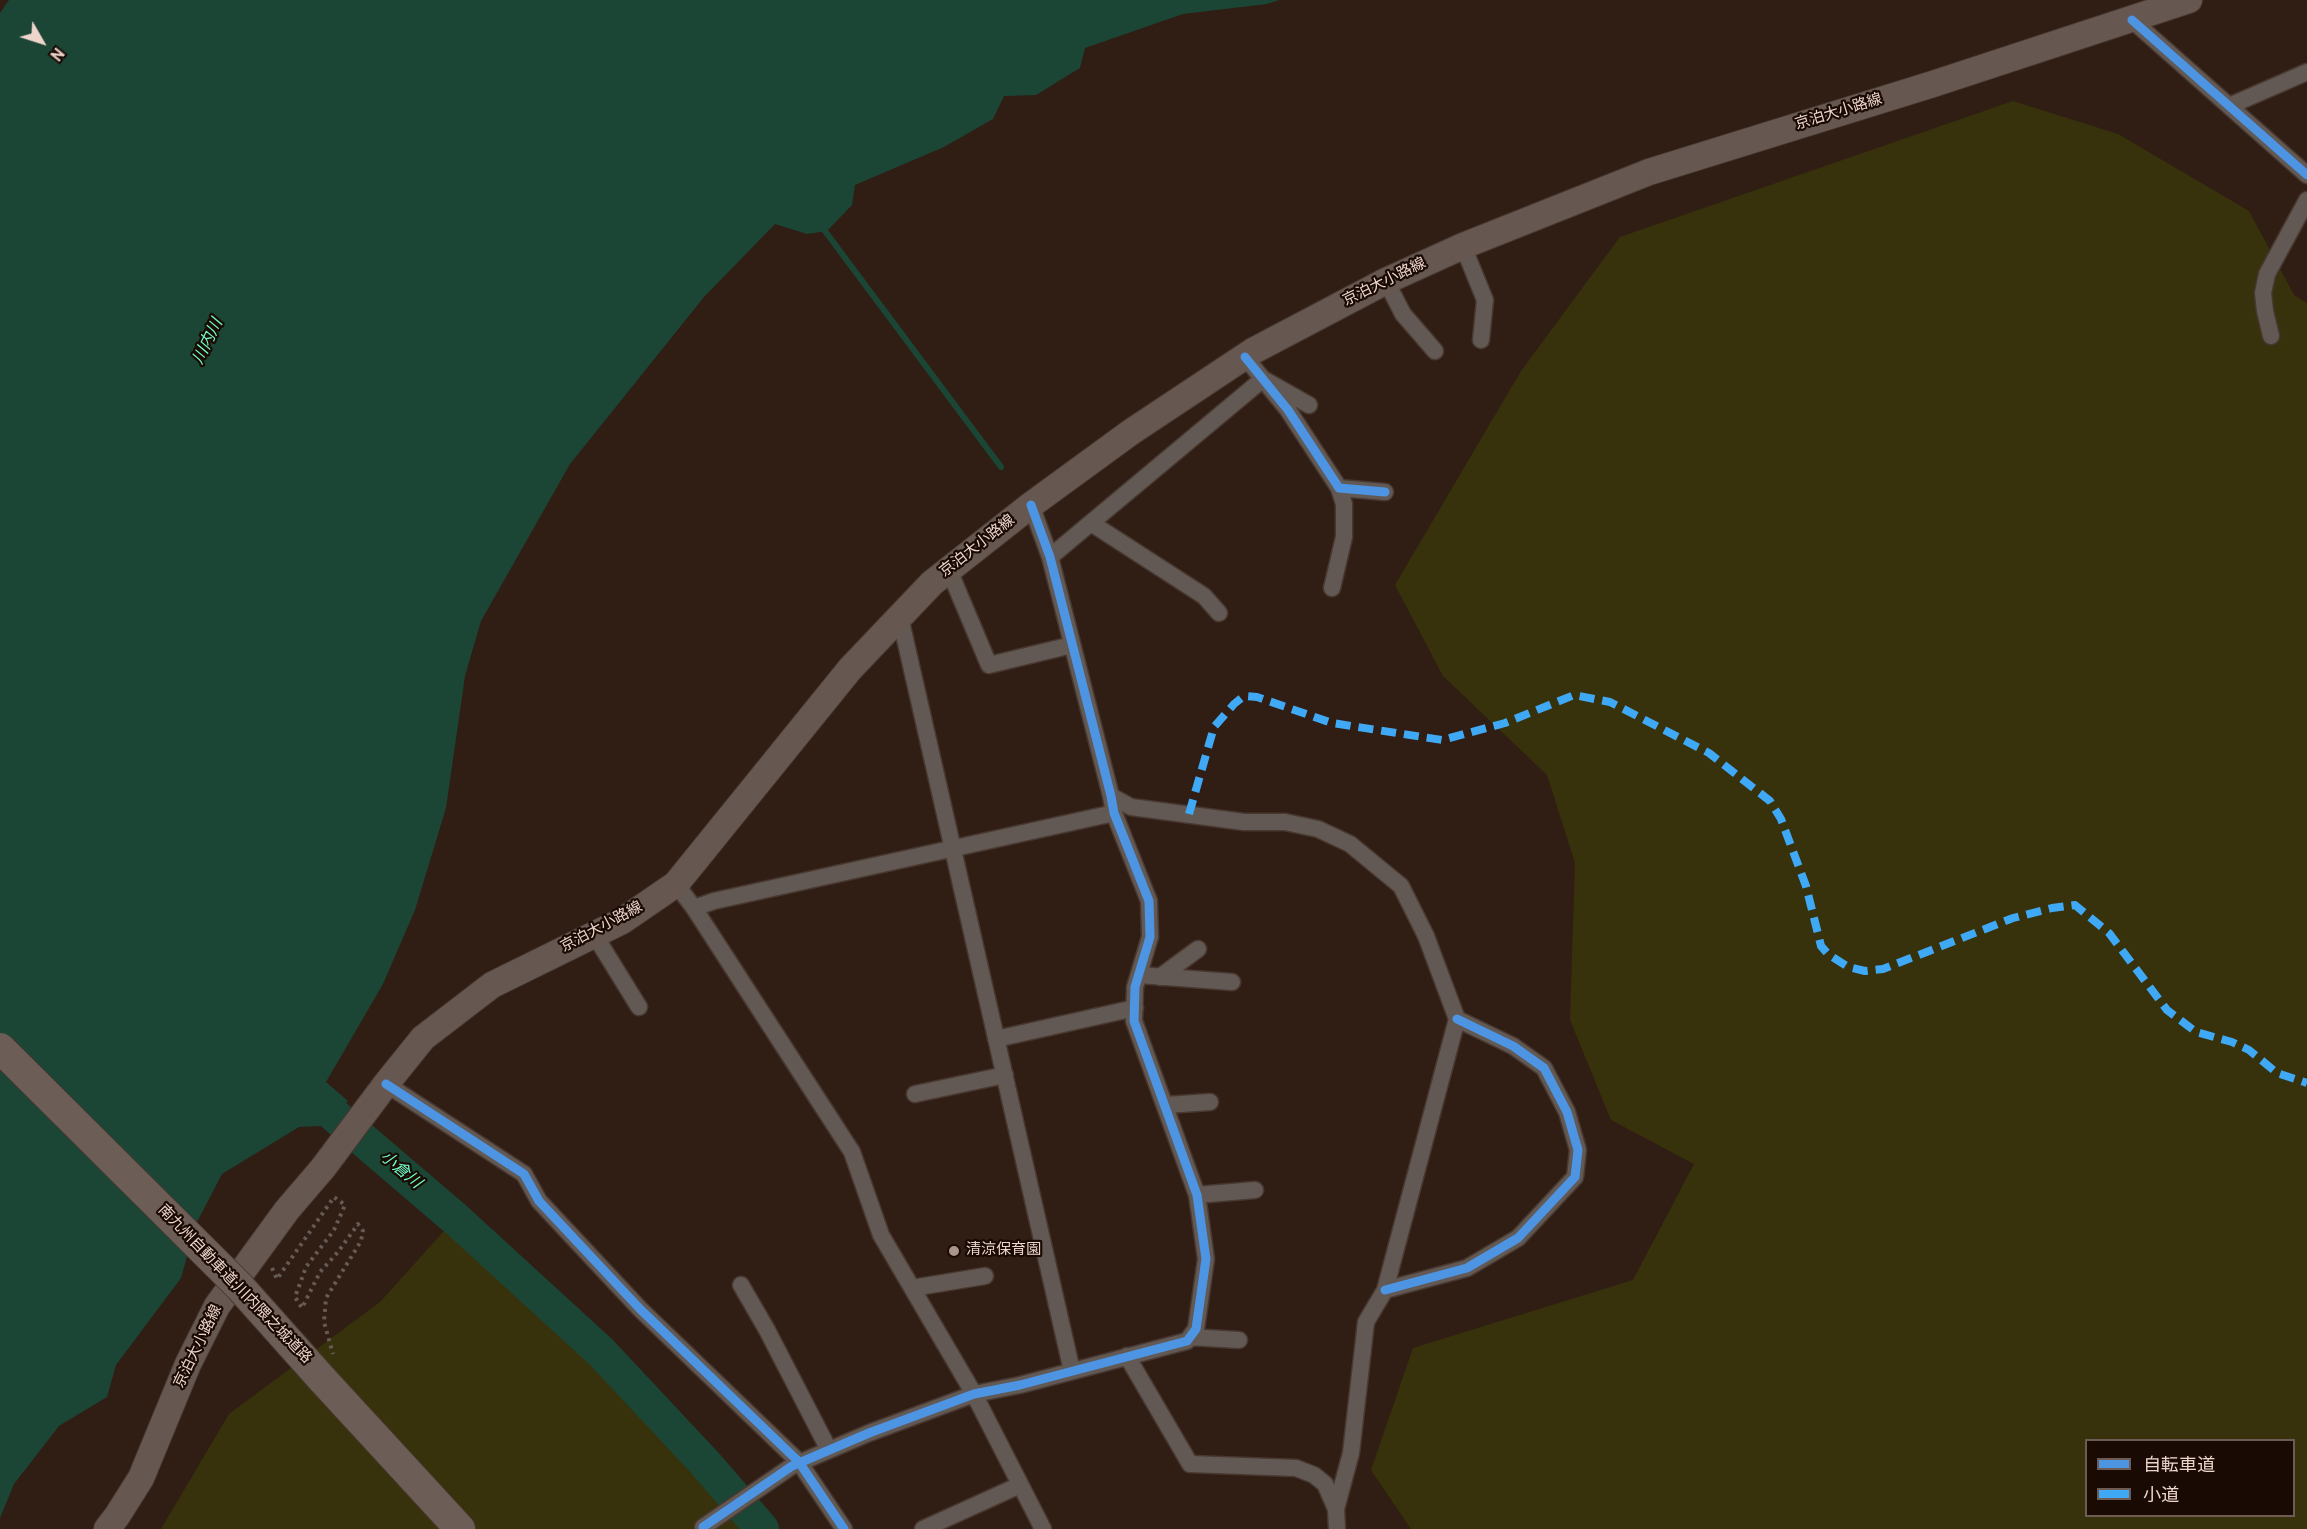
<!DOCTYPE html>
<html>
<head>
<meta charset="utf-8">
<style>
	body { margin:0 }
	#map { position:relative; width:2307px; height:1529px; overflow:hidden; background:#301e14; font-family:Overpass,"Noto Sans JP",sans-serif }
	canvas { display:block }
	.legend { position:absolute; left:2085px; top:1439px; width:210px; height:78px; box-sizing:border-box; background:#190a04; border:2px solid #6e5b54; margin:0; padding:8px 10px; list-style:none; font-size:18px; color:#edd5cb }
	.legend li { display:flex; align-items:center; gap:12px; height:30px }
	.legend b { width:30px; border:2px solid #6e5b54 }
	.north { position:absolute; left:12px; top:12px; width:60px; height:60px; -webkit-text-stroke:4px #190a04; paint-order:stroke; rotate:129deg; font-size:16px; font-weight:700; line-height:24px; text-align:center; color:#edd5cb }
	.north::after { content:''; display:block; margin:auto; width:21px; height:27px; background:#edd5cb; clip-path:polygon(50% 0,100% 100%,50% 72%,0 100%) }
</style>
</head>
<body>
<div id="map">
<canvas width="2307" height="1529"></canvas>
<ul class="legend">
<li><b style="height:8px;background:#4d94e3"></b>自転車道</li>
<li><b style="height:8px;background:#3fa9f5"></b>小道</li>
</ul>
<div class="north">N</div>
</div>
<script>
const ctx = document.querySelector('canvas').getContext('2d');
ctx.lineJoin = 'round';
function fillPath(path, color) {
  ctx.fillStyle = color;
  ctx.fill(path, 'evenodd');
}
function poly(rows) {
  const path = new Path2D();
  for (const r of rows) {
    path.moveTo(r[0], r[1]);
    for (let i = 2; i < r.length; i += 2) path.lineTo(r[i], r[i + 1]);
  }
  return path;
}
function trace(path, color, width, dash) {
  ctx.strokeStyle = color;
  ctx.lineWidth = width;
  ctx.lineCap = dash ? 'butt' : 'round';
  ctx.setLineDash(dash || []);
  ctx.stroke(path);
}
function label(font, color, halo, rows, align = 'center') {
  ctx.font = font + ' Overpass,"Noto Sans JP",sans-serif';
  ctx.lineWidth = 4.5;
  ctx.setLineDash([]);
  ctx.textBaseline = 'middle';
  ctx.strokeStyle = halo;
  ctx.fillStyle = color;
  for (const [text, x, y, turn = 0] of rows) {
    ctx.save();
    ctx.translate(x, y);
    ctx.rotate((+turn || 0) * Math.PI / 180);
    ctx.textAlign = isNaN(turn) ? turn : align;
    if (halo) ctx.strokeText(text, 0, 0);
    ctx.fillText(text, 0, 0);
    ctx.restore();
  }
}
const green = poly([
	[2013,101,2118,134,2249,211,2294,295,2307,303,2307,1529,1411,1529,1371,1470,1413,1348,1633,1280,1694,1164,1611,1120,1570,1020,1575,863,1547,775,1443,676,1395,585,1521,371,1620,237],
	[2086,1440,2294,1440,2294,1516,2086,1516],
	[453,1221,671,1437,765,1529,161,1529,229,1414,380,1302]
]);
const water = poly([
	[9,0,1279,0,1267,4,1183,14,1085,48,1080,68,1036,95,1004,96,993,119,944,147,855,185,852,205,827,231,807,234,775,224,704,297,570,464,481,621,465,676,446,808,415,910,383,984,326,1082,348,1101,322,1126,299,1127,222,1174,196,1224,181,1278,116,1365,107,1397,59,1426,14,1484,0,1518,0,13]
]);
const stream = poly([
	[822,227,1001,467]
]);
const river = poly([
	[299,1085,458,1221,601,1352,704,1462,762,1529]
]);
const path = poly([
	[272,1268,277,1279,334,1197,345,1205,334,1230,306,1267,295,1297,302,1308,320,1272,338,1252,358,1224,363,1231,361,1241,326,1298,324,1322,333,1354]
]);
const minor = poly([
	[2132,20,2307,175],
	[2229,106,2307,72],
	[1463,246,1485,300,1481,340],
	[1386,281,1403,314,1435,351],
	[2271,336,2265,311,2263,293,2267,274,2307,200],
	[1245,357,1288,410,1339,488,1385,492],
	[1091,523,1204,596,1219,613],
	[1050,557,1263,379,1309,405],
	[949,570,989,665,1072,645],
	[1332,588,1344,537,1344,504,1339,488],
	[900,617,1072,1371],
	[1111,796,1131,807,1244,822,1285,822,1318,829,1350,844,1401,886,1426,936,1457,1019,1385,1290,1366,1322,1351,1453,1336,1509,1337,1529],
	[676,884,694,908,852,1152,881,1235,974,1394,1043,1529],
	[694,908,714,901,1114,813],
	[594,934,639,1007],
	[1139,975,1232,982],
	[1160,977,1198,949],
	[996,1039,1135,1008],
	[386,1084,524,1174,539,1201,640,1309,799,1462,844,1529],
	[915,1094,1005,1075],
	[1166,1105,1210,1102],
	[1197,1195,1255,1190],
	[741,1285,767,1330,829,1450],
	[912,1288,985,1276],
	[1385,1290,1467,1268,1518,1238,1575,1177,1578,1150,1567,1112,1544,1068,1513,1046,1457,1019],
	[1190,1337,1239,1340],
	[1127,1356,1190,1464,1296,1468,1314,1475,1325,1484,1336,1509],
	[703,1527,792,1466,869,1433,974,1394,1020,1385,1187,1341,1196,1329,1206,1259,1197,1195,1134,1021,1135,987,1150,937,1149,901,1114,813,1111,796,1050,557,1031,505],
	[923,1529,1020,1485]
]);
const primary = poly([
	[107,1529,117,1516,141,1478,188,1364,217,1306,287,1210,323,1168,386,1084,423,1038,492,985,622,921,676,884,850,669,932,583,1031,505,1131,432,1253,351,1386,281,1463,246,1649,172,1933,84,2189,0]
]);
const motorway = poly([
	[322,1379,460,1529]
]);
const motorwayBridge = poly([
	[0,1048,240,1287,322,1379]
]);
const quiet = poly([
	[1189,814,1214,727,1234,704,1244,696,1257,697,1332,723,1442,740,1505,723,1574,695,1610,702,1709,753,1770,801,1781,819,1806,886,1821,946,1828,954,1848,967,1865,971,1883,969,2013,918,2052,908,2075,905,2109,933,2167,1010,2196,1032,2232,1042,2249,1050,2277,1073,2307,1083]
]);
const cycleway = poly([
	[2132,20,2307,175],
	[1245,357,1288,410,1339,488,1385,492],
	[386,1084,524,1174,539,1201,640,1309,799,1462,844,1529],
	[1385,1290,1467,1268,1518,1238,1575,1177,1578,1150,1567,1112,1544,1068,1513,1046,1457,1019],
	[703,1527,792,1466,869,1433,974,1394,1020,1385,1187,1341,1196,1329,1206,1259,1197,1195,1134,1021,1135,987,1150,937,1149,901,1114,813,1111,796,1050,557,1031,505]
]);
const markers = [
	[954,1251,6,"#ab958b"]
];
const streetNames = [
	["京泊大小路線",1839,113,-17],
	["京泊大小路線",1385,283,-26],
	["京泊大小路線",978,547,-38],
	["京泊大小路線",602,928,-28],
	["南九州自動車道;川内隈之城道路",234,1285,46],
	["京泊大小路線",199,1347,-64]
];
const poiNames = [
	["清涼保育園",966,1251]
];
const waterNames = [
	["川内川",209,342,-64],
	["小倉川",400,1171,40]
];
fillPath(green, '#37320c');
fillPath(water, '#1b4534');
trace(stream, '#1b4534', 6);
trace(river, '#1b4534', 34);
trace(minor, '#483830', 19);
trace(primary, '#483830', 28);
trace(motorway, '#483830', 32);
trace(path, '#655a55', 4, [3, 4.5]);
trace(minor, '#625954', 16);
trace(primary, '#665850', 26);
trace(motorway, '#6c5e56', 30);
trace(motorwayBridge, '#483830', 32, []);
trace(motorwayBridge, '#6c5e56', 30);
trace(quiet, '#3fa9f5', 8, [15, 8]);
trace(cycleway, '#4d94e3', 9);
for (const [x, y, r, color] of markers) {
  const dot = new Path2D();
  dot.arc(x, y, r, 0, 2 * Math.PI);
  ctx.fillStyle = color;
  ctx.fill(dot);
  trace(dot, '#190a04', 2);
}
label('15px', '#edd5cb', '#190a04', streetNames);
label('15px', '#edd5cb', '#190a04', poiNames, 'left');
label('italic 16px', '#70fec8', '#190a04', waterNames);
</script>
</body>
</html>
